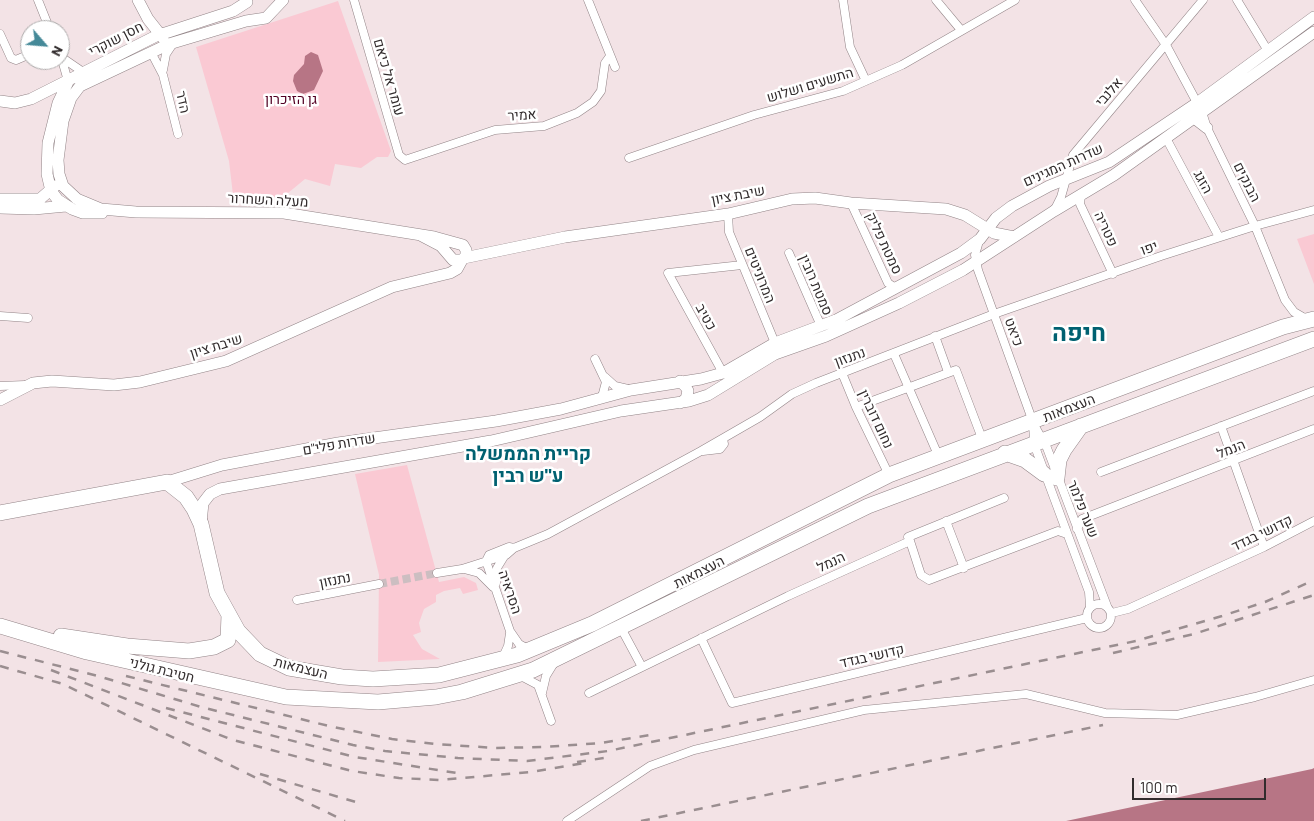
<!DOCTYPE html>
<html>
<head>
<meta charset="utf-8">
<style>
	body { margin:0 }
	#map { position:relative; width:1314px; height:821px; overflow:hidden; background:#f3e3e6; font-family:Barlow,sans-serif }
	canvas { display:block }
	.north { position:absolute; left:20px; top:20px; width:50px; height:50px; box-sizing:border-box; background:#fff; border:1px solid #adabab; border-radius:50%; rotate:117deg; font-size:14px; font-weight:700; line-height:20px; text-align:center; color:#322c2d }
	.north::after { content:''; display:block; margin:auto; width:18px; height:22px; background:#458998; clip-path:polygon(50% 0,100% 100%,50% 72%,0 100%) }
	.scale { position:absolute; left:1132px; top:778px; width:134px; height:22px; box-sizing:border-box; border:2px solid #322c2d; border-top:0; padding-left:6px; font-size:15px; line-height:18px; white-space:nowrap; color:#322c2d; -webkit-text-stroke:4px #fff; paint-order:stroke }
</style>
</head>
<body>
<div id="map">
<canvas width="1314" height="821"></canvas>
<div class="north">N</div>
<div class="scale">100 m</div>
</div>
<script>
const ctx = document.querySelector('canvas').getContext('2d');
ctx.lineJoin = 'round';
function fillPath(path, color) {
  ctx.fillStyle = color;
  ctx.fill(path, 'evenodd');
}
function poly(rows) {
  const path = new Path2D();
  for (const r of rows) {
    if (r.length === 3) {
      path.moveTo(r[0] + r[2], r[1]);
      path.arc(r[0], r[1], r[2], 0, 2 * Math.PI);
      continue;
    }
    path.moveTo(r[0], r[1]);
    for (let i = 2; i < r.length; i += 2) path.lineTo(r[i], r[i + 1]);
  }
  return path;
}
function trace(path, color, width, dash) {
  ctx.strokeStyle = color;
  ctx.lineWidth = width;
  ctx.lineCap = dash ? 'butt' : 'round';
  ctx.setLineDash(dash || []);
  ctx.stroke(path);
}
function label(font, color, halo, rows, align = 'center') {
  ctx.font = font + ' Barlow,Heebo,sans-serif';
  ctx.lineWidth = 5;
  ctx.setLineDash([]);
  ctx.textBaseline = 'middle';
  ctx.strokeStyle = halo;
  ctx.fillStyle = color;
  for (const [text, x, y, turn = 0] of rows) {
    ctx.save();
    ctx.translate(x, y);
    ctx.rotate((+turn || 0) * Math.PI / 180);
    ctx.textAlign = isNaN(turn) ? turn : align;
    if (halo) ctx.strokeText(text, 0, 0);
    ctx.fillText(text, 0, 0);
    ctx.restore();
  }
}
const green = poly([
	[338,1,391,151,388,157,377,157,361,168,335,164,330,186,305,179,282,198,233,195,229,161,196,47],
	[1314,234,1314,284,1297,239],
	[407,465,439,582,464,577,476,583,478,590,463,594,460,588,444,591,436,595,436,602,424,609,419,623,421,632,413,635,422,649,440,659,378,662,379,575,355,474]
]);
const water = poly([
	[311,52,318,55,323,71,314,90,303,94,297,91,293,81,294,75,304,64,305,56],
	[1314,768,1314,821,1066,821,1312,769]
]);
const streetTunnel = poly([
	[379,584,437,573]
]);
const street = poly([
	[38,0,50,30],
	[354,0,399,155,405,160,495,130,544,126,577,113,593,102,601,91,605,63,610,56],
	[588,0,615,67],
	[843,0,850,47,866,81],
	[936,0,961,30],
	[1135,0,1166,45,1202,112,1207,128,1255,226,1285,300,1294,312,1306,319],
	[1237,0,1268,51],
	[0,34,11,58,16,60,30,54],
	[151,52,163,75,178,134],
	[60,53,68,81],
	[64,59,83,72],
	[163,70,166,54,174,42],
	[1166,138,1219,237],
	[629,158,754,115,843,91,902,65,1015,0],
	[1081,194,1080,204,1113,274],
	[851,203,888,283,894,287,899,286],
	[1055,209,1061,197,1073,155,1203,0],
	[728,214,729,232,775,343],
	[979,241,975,255,978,270,1033,422,1034,444,1089,592,1090,607],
	[789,253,821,326],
	[0,316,28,318],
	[935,336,948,372],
	[894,354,938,455],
	[595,359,606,382,602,397],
	[723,373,668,273,742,265],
	[842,373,856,407,889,475],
	[605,377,615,386,628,389],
	[0,386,25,385],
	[856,407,956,370,983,441],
	[1033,423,1047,448,1107,606],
	[1221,426,1264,547],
	[703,451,720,449,724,444,723,439],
	[1101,472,1314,391],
	[946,521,964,568],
	[1077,529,1082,519,1314,429],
	[910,541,908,537,1004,498],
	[486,561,510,631,519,644,528,649],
	[486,561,489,555,509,547,514,548],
	[464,569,479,573,493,587],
	[437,573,462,569,506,555,514,548,548,534,701,451,760,417,792,394,816,383,994,314,1161,256,1255,226,1314,210],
	[496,583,497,568,505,555],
	[297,600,379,584],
	[1099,616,12],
	[1112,613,1128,609,1264,547,1314,521],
	[621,628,642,667],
	[701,638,732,703,1087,618],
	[503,657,508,646,510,633],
	[521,676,538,685,551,721],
	[542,693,546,676,554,663],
	[589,693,788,596,910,541,921,575,929,580,1058,531,1067,534],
	[567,821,650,766,694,750,864,710,1026,694,1105,713,1177,715,1255,697,1314,680]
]);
const secondary = poly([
	[138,0,148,19,163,38],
	[283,0,266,18,246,21,169,44,80,86,71,98,63,121,58,160,59,174,63,186,77,199,101,209,136,212,284,213,434,237,463,245,466,250,466,256,462,260,453,260,441,246,420,235],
	[68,82,58,103,48,143,47,174,51,191,58,200,72,209,83,213,102,213],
	[0,101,15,103,31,99,156,36,233,11,247,2],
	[1189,114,1207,128],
	[0,199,40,199,55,186],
	[0,208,34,209,66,206],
	[464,258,565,237,728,214,792,199,815,198,851,203,946,209,965,215,994,233,1014,237],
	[680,381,686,387,688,391,686,399,680,403],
	[0,400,33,383,52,381,114,385,140,382,226,361,392,287,450,273,457,269,462,260],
	[167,482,222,465,338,443,496,421,561,409,631,390,701,379,723,373,775,343,836,320,961,253,980,239,996,218,1012,206,1049,186,1109,162,1197,103,1314,17],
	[201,523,203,503,210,494,220,489,491,441,621,411,689,401,708,395,775,354,826,336,899,303,963,270,1054,211,1114,175,1314,32]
]);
const highway = poly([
	[1005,453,1025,460,1044,474],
	[1057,478,1059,460,1064,450,1081,426],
	[0,513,167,482,186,497,194,509,201,524,217,593,238,631,260,654,289,668,342,677,373,679,439,675,517,655,592,624,889,475,1283,327,1314,319],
	[0,626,87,652,286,697,378,702,436,697,462,692,533,670,868,506,1314,339],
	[61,636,127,646,189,651,214,647,228,640,229,615]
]);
const rail = poly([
	[0,651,98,676,201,707,353,745,385,751,458,758,527,761,608,751,1136,641,1222,616,1265,602,1314,580],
	[1113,653,1194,634,1314,595],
	[0,666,63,684,345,821],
	[51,670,233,740,352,771,399,778,439,780,531,772,584,763],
	[126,676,329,726,392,739,435,744,496,748,544,747,601,743,650,735],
	[166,708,355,757,463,774],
	[577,762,611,757],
	[260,774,356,802],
	[641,821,1103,725]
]);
const streetNames = [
	["חסן שוקרי",116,39,-27],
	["עומר אל כיאם",389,77,74],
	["התשעים ושלוש",810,85,-17],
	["אלנבי",1109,92,-49],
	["הדר",183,102,77],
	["אמיר",522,115,-4],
	["שדרות המגינים",1063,165,-24],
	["הזגג",1203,182,62],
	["הבנקים",1247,182,63],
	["שיבת ציון",738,195,-11],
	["מעלה השחרור",268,200,3],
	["פטריה",1106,229,65],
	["סמטת פליק",884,243,65],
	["יפו",1149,248,-20],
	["המרוניטים",760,275,68],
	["סמטת רובין",816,285,67],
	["כטיב",706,317,61],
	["כיאט",1014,332,70],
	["שיבת ציון",216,346,-17],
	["נתנזון",850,357,-20],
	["העצמאות",1069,408,-21],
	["נחום דוברין",876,419,65],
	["שדרות פלי\"ם",339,444,-10],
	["הנמל",1231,449,-22],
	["שער פלמר",1083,509,68],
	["קדושי בגדד",1262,533,-26],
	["הנמל",831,562,-25],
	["העצמאות",699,572,-27],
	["נתנזון",335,580,-11],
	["הסראיה",510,592,71],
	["קדושי בגדד",872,656,-13],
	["העצמאות",301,668,14],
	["חטיבת גולני",162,670,14]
];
const parkNames = [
	["גן הזיכרון",291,99]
];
const districtNames = [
	["קריית הממשלה",528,454],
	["ע\"ש רבין",528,476]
];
const townNames = [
	["חיפה",1079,333]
];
fillPath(green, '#fac9d3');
fillPath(water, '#b77585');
trace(streetTunnel, '#ccbec1', 8, [8, 4]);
trace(street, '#928487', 9);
trace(secondary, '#928487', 12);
trace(highway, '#928487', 16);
trace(street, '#fff', 8);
trace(secondary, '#fff', 11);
trace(highway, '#fff', 15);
trace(rail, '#9a8e90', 2.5, [9, 9]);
label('14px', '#322c2d', '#fff', streetNames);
label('14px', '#520023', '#fff', parkNames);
label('bold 19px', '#006171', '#fff', districtNames);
label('bold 24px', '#006171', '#fff', townNames);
</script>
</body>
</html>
